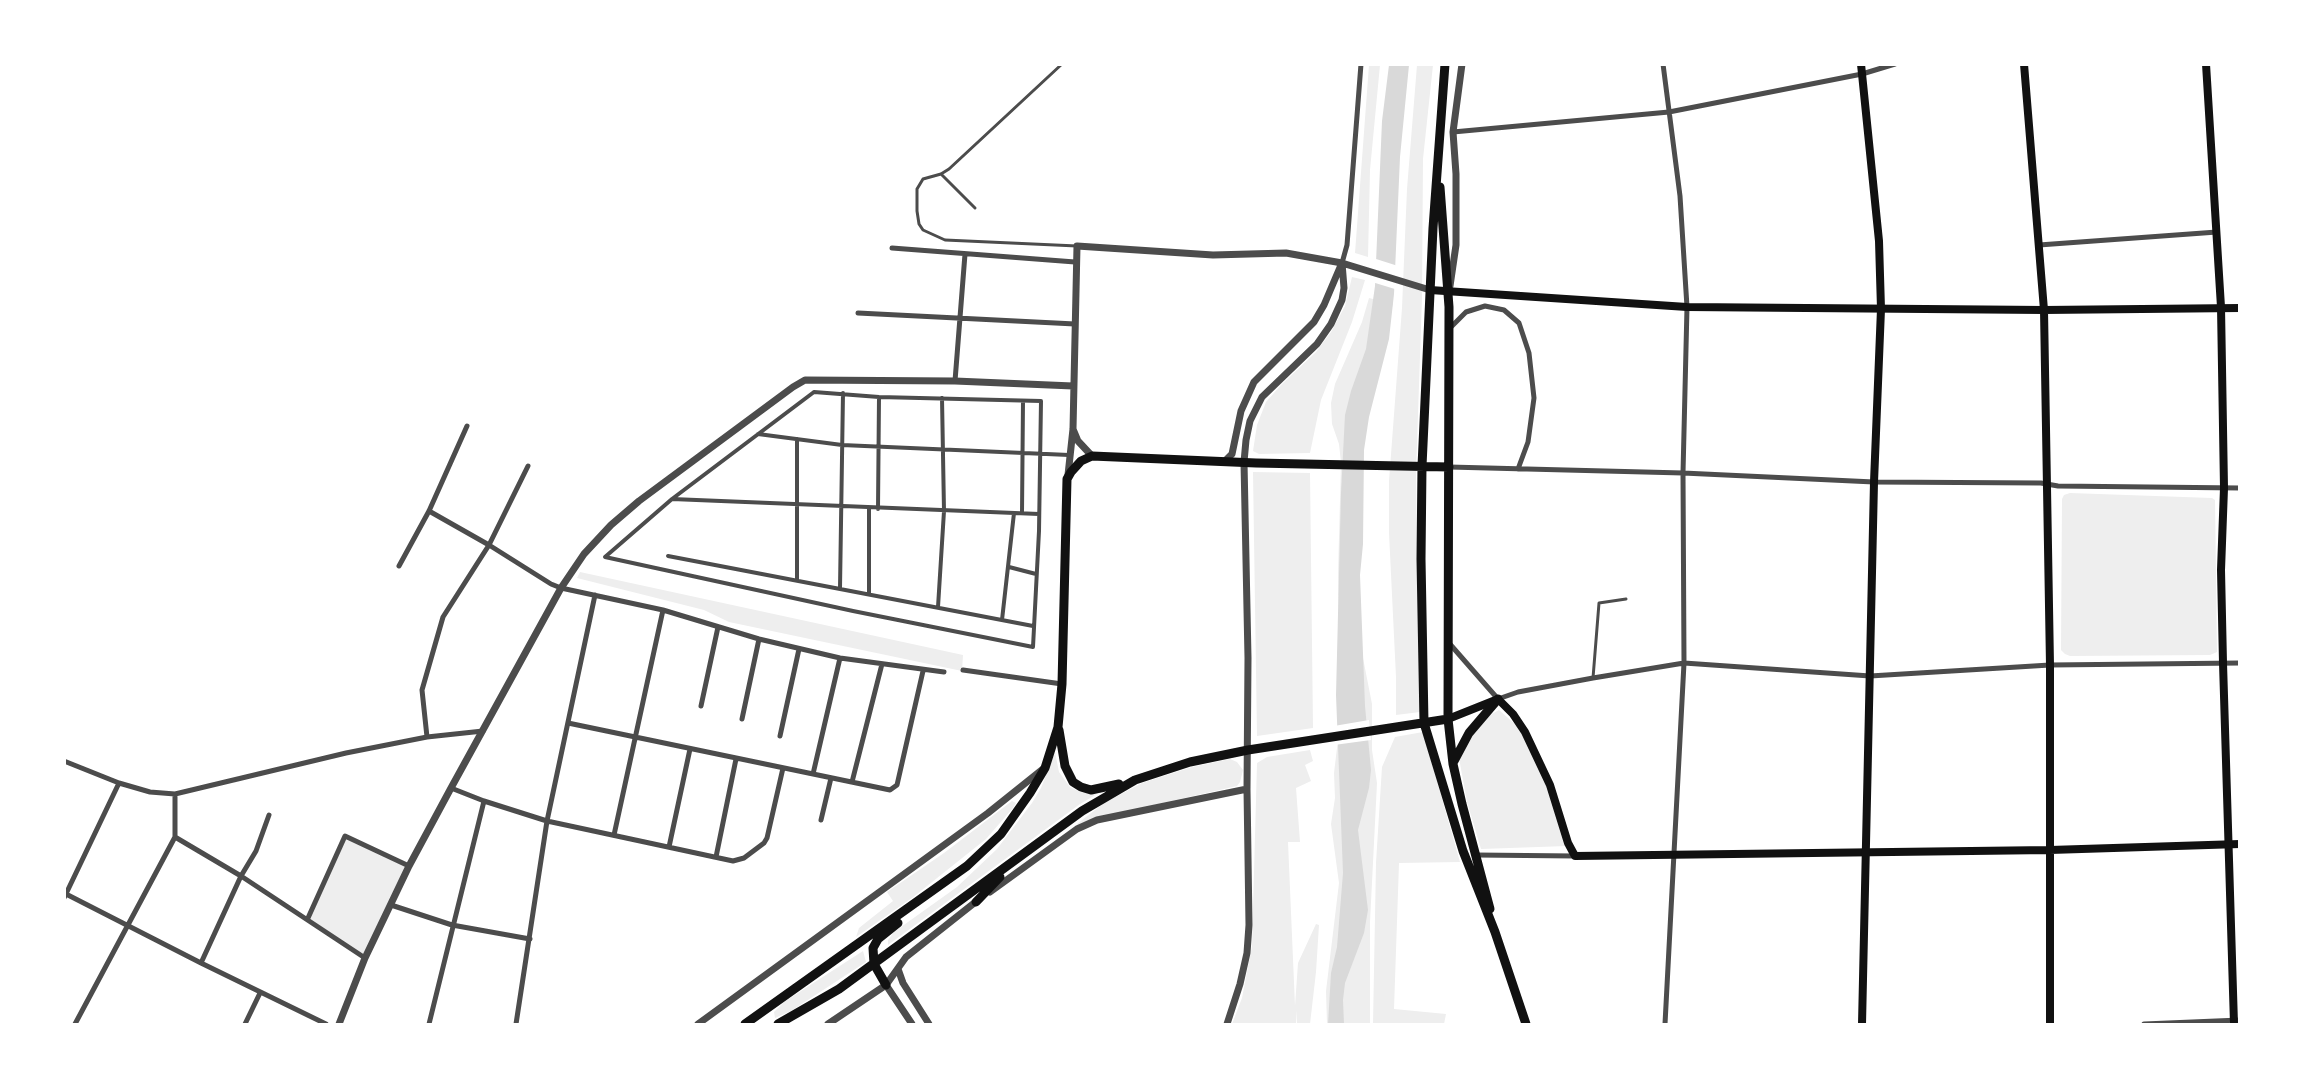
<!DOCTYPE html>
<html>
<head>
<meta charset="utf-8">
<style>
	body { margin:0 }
	#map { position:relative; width:2304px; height:1089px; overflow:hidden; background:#fff; font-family:"Playfair Display",serif }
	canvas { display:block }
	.frame { position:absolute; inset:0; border:66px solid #fff; pointer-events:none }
</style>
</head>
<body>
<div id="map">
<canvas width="2304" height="1089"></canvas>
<div class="frame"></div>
</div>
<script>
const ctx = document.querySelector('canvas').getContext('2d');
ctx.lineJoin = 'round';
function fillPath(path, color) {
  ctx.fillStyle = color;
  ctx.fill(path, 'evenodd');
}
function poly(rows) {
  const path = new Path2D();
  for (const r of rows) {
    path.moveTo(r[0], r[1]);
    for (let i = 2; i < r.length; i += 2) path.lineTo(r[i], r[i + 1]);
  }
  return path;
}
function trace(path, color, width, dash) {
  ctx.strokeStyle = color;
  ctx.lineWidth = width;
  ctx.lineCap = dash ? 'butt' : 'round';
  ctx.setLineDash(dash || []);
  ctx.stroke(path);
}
const green = poly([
	[1369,65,1380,65,1370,170,1368,257,1355,253],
	[1417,65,1433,65,1423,159,1422,297,1416,474,1420,712,1396,715,1396,677,1389,533,1389,481,1402,308,1407,189],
	[1352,277,1365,280,1352,322,1321,400,1310,453,1259,454,1253,451,1257,425,1266,402,1281,385,1316,352,1331,332,1345,306],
	[1369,298,1393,304,1359,418,1358,555,1362,653,1372,704,1372,750,1377,783,1370,922,1370,1024,1327,1024,1326,991,1339,883,1331,824,1335,798,1334,773,1340,723,1338,574,1341,463,1339,444,1332,424,1331,403,1335,384,1362,322],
	[1253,472,1310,473,1313,728,1257,736],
	[2070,493,2212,498,2215,500,2217,652,2210,655,2070,656,2065,654,2061,650,2062,499,2064,495],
	[580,572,963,655,962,671,729,622,704,610,577,578],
	[1499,710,1516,725,1534,756,1555,804,1567,846,1481,849,1467,802,1459,758,1465,744,1488,716],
	[1423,732,1460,862,1399,863,1394,1009,1446,1014,1444,1024,1373,1024,1376,863,1382,767,1395,737],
	[1310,750,1313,761,1305,765,1311,781,1296,788,1300,842,1288,842,1295,1006,1298,963,1316,924,1319,925,1316,972,1310,1024,1297,1024,1296,1010,1296,1024,1232,1024,1242,998,1252,946,1257,763,1267,757],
	[1055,752,1059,772,1070,787,1080,792,1097,794,1080,804,888,945,888,940,894,932,957,887,997,849,1032,803,1041,788],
	[1230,759,1237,762,1243,770,1240,782,1237,786,1101,817,1078,826,1077,824,1104,803,1142,783,1192,767],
	[1012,801,1016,803,1013,808,986,839,912,898,856,937,859,928,893,901,887,892,944,853],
	[345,836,409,866,365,958,308,918],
	[863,951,866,962,791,1011,775,1018,774,1012,784,1002]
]);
const water = poly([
	[1389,65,1409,65,1400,157,1394,294,1389,339,1369,417,1364,450,1363,544,1360,575,1365,706,1371,770,1369,788,1358,830,1368,910,1364,933,1345,983,1343,1000,1344,1024,1328,1024,1331,973,1337,947,1343,873,1336,695,1341,493,1345,415,1351,391,1366,349,1375,286,1382,121]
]);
const pier = poly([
	[1373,258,1398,266,1398,290,1372,282],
	[1369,720,1371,740,1334,745,1334,726]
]);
const service = poly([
	[1062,64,949,169,941,174,923,179,917,189,917,211,919,224,923,230,945,240,1077,246],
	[941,174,975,208],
	[1593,678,1599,603,1626,599]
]);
const pedestrian = poly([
	[814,392,879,397,1041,401,1039,531,1033,647,853,611,605,557,672,499,814,392],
	[758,434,842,445,1069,455],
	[797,439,797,580],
	[672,499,1039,514],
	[878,509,879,397],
	[1022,513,1023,401],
	[668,556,1033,626],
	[1009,567,1036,574],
	[840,588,843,393],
	[869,594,869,509],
	[938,607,944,511,942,398],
	[1002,620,1014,513]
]);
const minor = poly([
	[1663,64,1680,196,1687,307,1683,473,1684,663,1665,1024],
	[1453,132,1669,112,1862,74,1895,64],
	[2039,245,2217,232],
	[892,248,1075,262],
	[1342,263,1347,245,1361,64],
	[858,313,1075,324],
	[1449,329,1466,312,1485,306,1504,310,1519,323,1529,353,1534,398,1528,442,1518,469],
	[955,381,965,254],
	[1449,467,1683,473,1874,482,2041,483,2058,486,2240,488],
	[429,511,489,545,551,584,561,588,663,610,759,639,840,658,944,672],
	[399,566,429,511,467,426],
	[1449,643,1498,699,1518,692,1593,678,1684,663,1870,676,2050,665,2240,663],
	[963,670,1062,684],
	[701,706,718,627],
	[742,719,759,639],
	[568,723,890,790,897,785,923,671],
	[780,736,799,649],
	[427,737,422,690,443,617,489,545,528,466],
	[64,761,119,783,150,792,175,794,346,753,427,737,483,731],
	[813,774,840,658],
	[852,782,882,664],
	[451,788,484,801,547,821,733,861,744,858,764,843,767,838,783,768],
	[821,820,831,778],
	[614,835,663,610],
	[175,837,241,876,365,958],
	[669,847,690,749],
	[1476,855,1575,856],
	[716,857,736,759],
	[64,893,201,963,326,1024],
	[64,898,119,783],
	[391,905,452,925,530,939],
	[308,918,345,836,409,866],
	[201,963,241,876,256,851,269,815],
	[75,1024,175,837,175,794],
	[245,1024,260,993],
	[429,1024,484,801],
	[516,1024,547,821,595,595],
	[2144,1024,2240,1020]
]);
const tertiary = poly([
	[1450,286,1456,245,1456,174,1453,132,1462,64],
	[1073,429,1078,441,1092,456],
	[1224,462,1232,454,1241,411,1254,382,1314,322,1324,305,1341,265],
	[1068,475,1073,429,1077,246,1213,255,1286,253,1342,263,1430,290],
	[990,892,1077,829,1097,820,1247,789],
	[898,969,903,983,929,1024],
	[886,985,912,1024],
	[339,1024,365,958,409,866,451,788,561,588,584,554,611,525,639,501,793,387,805,380,955,381,1073,386],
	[698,1024,988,813,1043,769],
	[828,1024,886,985,906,957,978,900],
	[1227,1024,1240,984,1247,953,1249,925,1247,789,1248,658,1244,462,1246,440,1250,421,1262,397,1317,344,1331,324,1342,300,1344,288,1342,263]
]);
const secondary = poly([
	[2024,64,2044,310,2050,665,2050,1024],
	[1430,290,1687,307,2044,310,2240,308],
	[1448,719,1498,699,1513,714,1525,732,1550,785,1568,843,1575,856,2050,850,2240,844]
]);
const primary = poly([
	[1861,64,1879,241,1881,309,1874,482,1862,1024],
	[2206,64,2221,307,2224,488,2221,570,2223,663,2234,1024]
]);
const trunk = poly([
	[1445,64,1433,228,1422,466,1421,559,1424,723,1463,851,1495,932,1526,1024],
	[1440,187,1449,307,1448,719,1453,764,1462,804,1490,909],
	[1059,730,1065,766,1073,782,1081,787,1091,790,1119,784],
	[1453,763,1469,733,1498,699],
	[976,902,1000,877],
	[886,985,874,964,873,948,878,939,898,923],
	[745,1024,967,866,1001,834,1030,793,1045,768,1058,727,1062,684,1067,479,1071,472,1081,461,1092,456,1256,463,1449,467],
	[778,1024,839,989,1082,811,1135,780,1190,762,1248,750,1448,719]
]);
fillPath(green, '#eee');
fillPath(water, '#d9d9d9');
fillPath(pier, '#fff');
trace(service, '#4c4c4c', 3);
trace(pedestrian, '#4c4c4c', 4);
trace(minor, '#4c4c4c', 5);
trace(tertiary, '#4c4c4c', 7);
trace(secondary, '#111', 8);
trace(primary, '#111', 8);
trace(trunk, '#111', 9);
</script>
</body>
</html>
